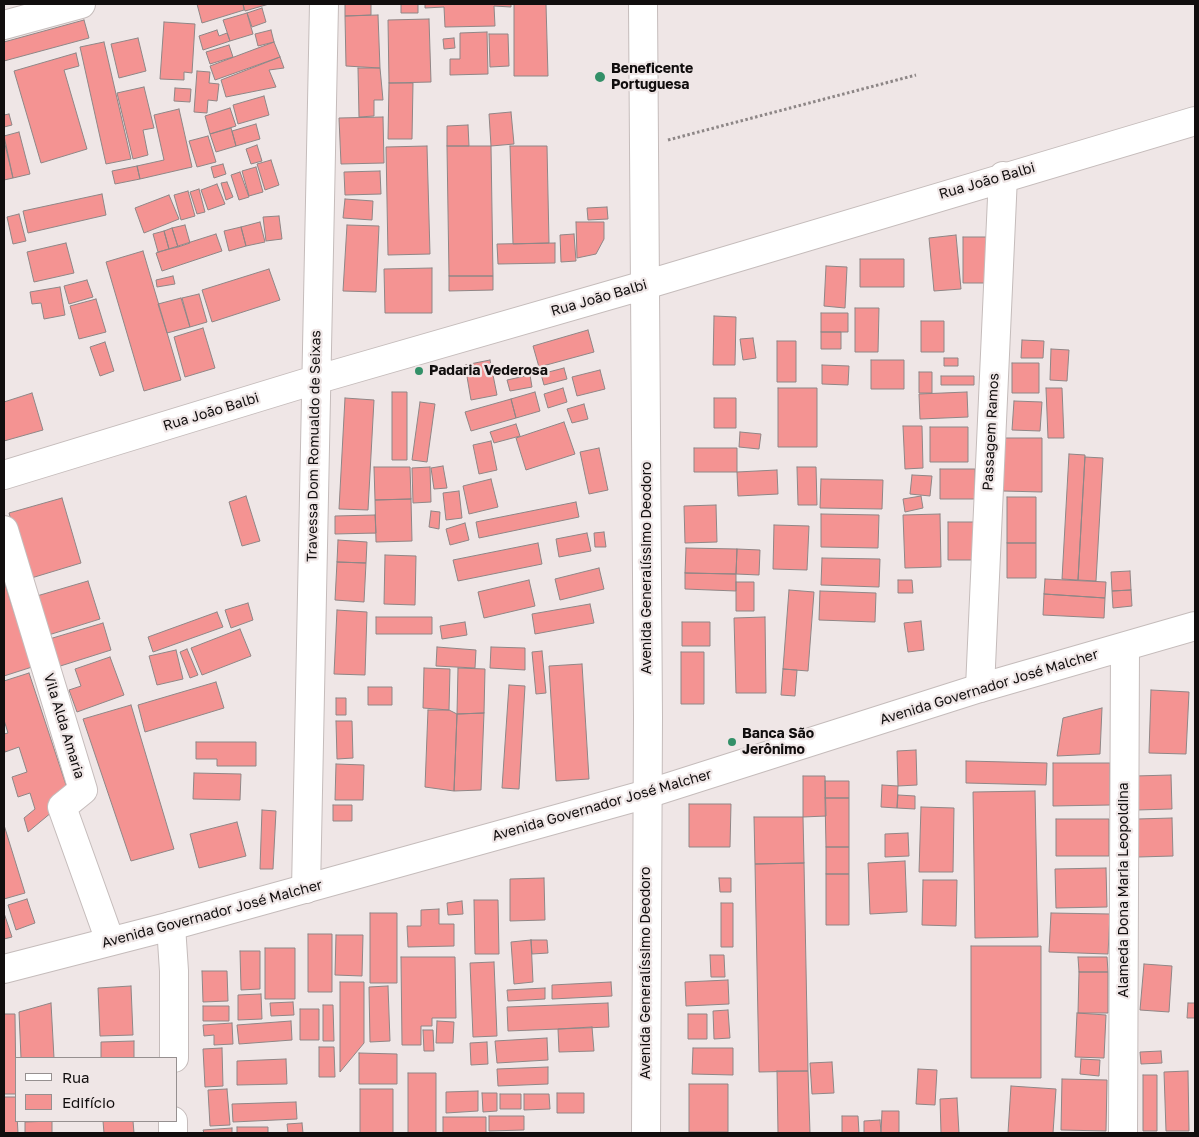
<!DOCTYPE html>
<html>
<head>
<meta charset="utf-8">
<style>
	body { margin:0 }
	#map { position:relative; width:1199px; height:1137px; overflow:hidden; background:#efe6e6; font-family:"Golos Text",sans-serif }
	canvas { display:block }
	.frame { position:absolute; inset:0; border:5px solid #110e0e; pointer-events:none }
	.legend { position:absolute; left:15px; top:1057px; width:162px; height:65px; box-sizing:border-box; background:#efe6e6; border:1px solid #969090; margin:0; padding:6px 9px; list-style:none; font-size:15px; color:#110e0e }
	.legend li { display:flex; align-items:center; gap:10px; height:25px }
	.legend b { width:25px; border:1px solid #969090 }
</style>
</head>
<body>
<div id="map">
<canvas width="1199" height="1137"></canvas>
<div class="frame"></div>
<ul class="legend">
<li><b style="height:6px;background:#fff"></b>Rua</li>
<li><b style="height:14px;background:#f49392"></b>Edifício</li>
</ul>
</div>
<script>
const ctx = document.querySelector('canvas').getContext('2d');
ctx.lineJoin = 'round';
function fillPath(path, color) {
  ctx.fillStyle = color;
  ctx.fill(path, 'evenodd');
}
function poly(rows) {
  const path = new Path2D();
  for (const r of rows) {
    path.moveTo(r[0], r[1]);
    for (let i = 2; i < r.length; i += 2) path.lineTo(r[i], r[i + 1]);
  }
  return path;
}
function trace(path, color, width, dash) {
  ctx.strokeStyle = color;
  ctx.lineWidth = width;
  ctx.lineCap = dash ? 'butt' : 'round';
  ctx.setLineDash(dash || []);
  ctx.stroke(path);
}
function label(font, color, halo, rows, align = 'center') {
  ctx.font = font + ' "Golos Text",sans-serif';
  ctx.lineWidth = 4.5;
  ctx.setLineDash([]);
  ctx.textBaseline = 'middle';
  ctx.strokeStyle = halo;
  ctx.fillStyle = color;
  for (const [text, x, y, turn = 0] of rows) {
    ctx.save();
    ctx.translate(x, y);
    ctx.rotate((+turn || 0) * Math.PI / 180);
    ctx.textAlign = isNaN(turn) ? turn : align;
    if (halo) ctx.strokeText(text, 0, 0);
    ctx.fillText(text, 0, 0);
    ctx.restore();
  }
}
const building = poly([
	[197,4,243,4,244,10,202,23,197,4],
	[243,4,269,4,245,11,243,4],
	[345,4,371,4,371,15,345,16,345,4],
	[401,4,418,4,418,13,401,13,401,4],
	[425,4,511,4,511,7,494,6,495,26,445,27,444,7,425,8,425,4],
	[514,4,546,4,548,76,514,76,514,4],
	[262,8,266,22,252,27,247,13,262,8],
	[247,13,253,34,230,41,223,20,247,13],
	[378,15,380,68,346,66,345,16,378,15],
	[429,19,431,82,389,83,388,20,429,19],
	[84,20,89,38,4,61,4,42,84,20],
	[164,22,195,24,192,73,184,72,184,80,160,79,164,22],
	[217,30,219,36,227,33,230,41,203,50,199,36,217,30],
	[271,30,274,42,258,46,255,34,271,30],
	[487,32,488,74,450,75,450,59,460,59,460,33,487,32],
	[489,34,508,34,509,66,490,67,489,34],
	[138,38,146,71,119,78,111,44,138,38],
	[454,38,455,48,444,49,443,39,454,38],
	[104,42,131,159,106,164,80,47,104,42],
	[274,42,280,57,215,80,210,66,274,42],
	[229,45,233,57,210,64,206,52,229,45],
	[76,53,79,66,64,70,87,149,41,163,14,71,76,53],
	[280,57,284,68,269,70,276,87,226,97,221,80,280,57],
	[358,68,380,68,383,100,374,100,374,116,359,117,358,68],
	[197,71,210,72,209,83,219,84,217,101,208,100,207,113,194,112,197,71],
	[389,83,413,83,412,139,388,139,389,83],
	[144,87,154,128,143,130,148,155,133,159,117,93,144,87],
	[175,88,191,89,190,102,174,101,175,88],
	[264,96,269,115,238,124,233,105,264,96],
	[230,108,236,126,210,134,205,116,230,108],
	[179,109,192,167,140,179,137,166,164,160,154,115,179,109],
	[511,112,514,144,491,146,489,114,511,112],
	[9,114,12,125,4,127,4,115,9,114],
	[383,117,384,163,341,164,339,118,383,117],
	[256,124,260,139,236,146,232,131,256,124],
	[468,125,469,146,447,146,447,126,468,125],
	[231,128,236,146,216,152,210,134,231,128],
	[19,132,30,174,13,178,4,136,19,132],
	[208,136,216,162,197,167,189,141,208,136],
	[4,140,13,178,4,180,4,140],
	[257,145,262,161,251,164,246,149,257,145],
	[427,146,430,254,388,255,386,147,427,146],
	[447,146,491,146,493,276,449,276,447,146],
	[510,146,547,146,549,243,513,244,510,146],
	[271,160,279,185,265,190,257,164,271,160],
	[223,164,226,174,214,178,211,167,223,164],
	[137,166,140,179,115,184,112,171,137,166],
	[256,167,263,192,249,196,242,171,256,167],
	[380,171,381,194,345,195,344,172,380,171],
	[240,172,249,197,239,200,231,175,240,172],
	[227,182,233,197,226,200,221,183,227,182],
	[217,184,225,204,208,210,201,190,217,184],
	[199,189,205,212,197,214,190,192,199,189],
	[188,191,195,216,181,220,174,195,188,191],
	[102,194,106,215,28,233,23,211,102,194],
	[169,195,179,219,144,233,135,208,169,195],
	[345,199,373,201,372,220,343,218,345,199],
	[607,207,608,219,588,220,587,208,607,207],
	[19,214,26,241,13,244,7,217,19,214],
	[279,216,282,239,266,241,263,217,279,216],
	[260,222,265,242,246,246,241,227,260,222],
	[576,222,604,222,604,239,596,254,577,258,576,222],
	[185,225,190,243,178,247,172,228,185,225],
	[347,225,379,226,376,292,343,291,347,225],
	[241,227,246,246,229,251,224,231,241,227],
	[172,228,178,247,169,249,164,231,172,228],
	[164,231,169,249,158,252,153,234,164,231],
	[216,234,222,251,162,271,156,253,216,234],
	[574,234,576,261,561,262,560,235,574,234],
	[956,235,961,289,934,291,929,238,956,235],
	[963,237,992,237,992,283,963,283,963,237],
	[66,243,74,273,34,282,27,252,66,243],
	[555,243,555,263,498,264,497,244,555,243],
	[143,251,181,380,144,391,106,262,143,251],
	[860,259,904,259,904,287,860,287,860,259],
	[826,266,847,267,845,308,824,306,826,266],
	[432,268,432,313,385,313,384,269,432,268],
	[269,269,280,300,212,322,202,290,269,269],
	[173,276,175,284,157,287,156,280,173,276],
	[449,276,493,276,493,290,449,291,449,276],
	[87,280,93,297,69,304,64,286,87,280],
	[60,287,65,315,44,319,41,303,32,304,30,292,60,287],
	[199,294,207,322,190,327,182,298,199,294],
	[181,298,190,327,167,333,158,304,181,298],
	[96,299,106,332,79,339,70,306,96,299],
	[855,308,879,308,878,352,855,352,855,308],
	[821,313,848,313,848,332,821,332,821,313],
	[714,316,736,317,735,365,713,365,714,316],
	[921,321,944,321,944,352,921,352,921,321],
	[203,328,215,368,185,377,174,337,203,328],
	[588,330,594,352,539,367,533,346,588,330],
	[821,332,841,332,841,349,821,349,821,332],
	[753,338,756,358,743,360,740,339,753,338],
	[1022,340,1044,341,1043,358,1021,358,1022,340],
	[777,341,796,341,796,382,777,382,777,341],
	[105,342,114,371,100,376,90,347,105,342],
	[1051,349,1069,350,1067,381,1050,380,1051,349],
	[944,358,958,358,958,366,944,366,944,358],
	[490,360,497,395,471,400,465,365,490,360],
	[871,360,904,360,904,389,871,389,871,360],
	[1012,363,1039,363,1039,393,1012,393,1012,363],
	[822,365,849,366,848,385,822,384,822,365],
	[564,368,567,379,544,385,541,374,564,368],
	[600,370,605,389,577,396,572,377,600,370],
	[919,372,932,372,932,393,919,393,919,372],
	[530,375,532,387,510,391,507,380,530,375],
	[941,376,974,376,974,385,941,385,941,376],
	[563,388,567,402,548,408,544,394,563,388],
	[778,388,817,388,817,447,778,447,778,388],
	[1046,388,1062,388,1064,438,1048,438,1046,388],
	[392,392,407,392,407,460,392,460,392,392],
	[535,392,540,411,516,418,511,399,535,392],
	[967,392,968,417,920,419,919,394,967,392],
	[32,393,43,430,4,441,4,402,32,393],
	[345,398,374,400,368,510,339,509,345,398],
	[714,398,736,398,736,428,714,428,714,398],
	[511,399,516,418,471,431,465,412,511,399],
	[1014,401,1042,402,1040,431,1012,430,1014,401],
	[420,402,435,404,427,462,412,460,420,402],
	[584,404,588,419,572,423,567,409,584,404],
	[564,422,575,454,526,470,516,438,564,422],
	[516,424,520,436,494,443,490,432,516,424],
	[903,426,922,426,923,468,905,469,903,426],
	[930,427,968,427,968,462,930,462,930,427],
	[740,432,761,434,759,449,739,447,740,432],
	[1004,438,1042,438,1042,492,1003,491,1004,438],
	[491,441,497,470,479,474,473,445,491,441],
	[599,448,608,490,589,494,580,452,599,448],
	[694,448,737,448,737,472,694,472,694,448],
	[1069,454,1085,455,1078,580,1062,579,1069,454],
	[1085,457,1103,458,1096,581,1078,580,1085,457],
	[443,466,447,488,434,489,431,468,443,466],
	[374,467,410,467,411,499,375,500,374,467],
	[430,467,431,502,413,503,412,468,430,467],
	[797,467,816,467,817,505,798,505,797,467],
	[940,469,975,469,975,499,940,499,940,469],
	[777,470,778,494,738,496,737,472,777,470],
	[912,475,932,476,930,496,910,494,912,475],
	[491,479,498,507,469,514,463,486,491,479],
	[821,479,883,480,882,509,820,508,821,479],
	[459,491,462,518,446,520,443,493,459,491],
	[246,496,260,541,242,546,229,502,246,496],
	[921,496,923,508,905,512,903,499,921,496],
	[1007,497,1036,497,1036,543,1007,543,1007,497],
	[62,498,81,563,28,579,9,513,62,498],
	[411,499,412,541,376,542,375,500,411,499],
	[576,502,579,517,479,538,476,522,576,502],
	[716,505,717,542,685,543,684,506,716,505],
	[431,511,440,512,439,529,429,527,431,511],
	[821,514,879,515,878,548,821,547,821,514],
	[940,514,941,567,905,568,903,515,940,514],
	[375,515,376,533,335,534,335,516,375,515],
	[948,522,976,522,976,560,948,560,948,522],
	[465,523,469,540,450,545,446,529,465,523],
	[774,525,809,526,807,570,773,569,774,525],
	[604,532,606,547,595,547,594,533,604,532],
	[587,533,591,551,559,557,556,539,587,533],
	[338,540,367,542,366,563,337,562,338,540],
	[538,543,542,564,458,581,453,560,538,543],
	[1007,543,1036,543,1036,578,1007,578,1007,543],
	[686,548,737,549,736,574,685,573,686,548],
	[737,549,760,550,759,575,736,574,737,549],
	[385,555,416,556,415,605,384,604,385,555],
	[822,558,880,559,879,587,821,585,822,558],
	[337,562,366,563,364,602,335,600,337,562],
	[599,568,604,589,560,600,555,579,599,568],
	[1130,571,1131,590,1112,591,1111,572,1130,571],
	[685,573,736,574,736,591,685,589,685,573],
	[1045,579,1106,582,1105,598,1044,594,1045,579],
	[529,580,535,606,484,618,478,592,529,580],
	[898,580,912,580,913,593,898,593,898,580],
	[4,581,32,667,4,676,4,581],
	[88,581,100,619,42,637,30,598,88,581],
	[736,582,754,582,754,611,736,611,736,582],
	[789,590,814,592,808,671,783,669,789,590],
	[1131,590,1132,606,1113,608,1112,591,1131,590],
	[820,591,876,593,875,622,819,620,820,591],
	[1044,594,1105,598,1104,618,1043,615,1044,594],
	[248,603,253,620,231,628,225,610,248,603],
	[590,604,594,623,535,634,532,614,590,604],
	[337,610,367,612,365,675,334,674,337,610],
	[217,612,223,627,153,652,148,637,217,612],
	[376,617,432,617,432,634,376,634,376,617],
	[765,617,766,693,736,693,734,618,765,617],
	[921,621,924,650,908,652,904,623,921,621],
	[465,622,467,635,442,639,440,626,465,622],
	[682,622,710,622,710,646,682,646,682,622],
	[103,623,111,650,54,668,46,640,103,623],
	[240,629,251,656,202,675,191,648,240,629],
	[437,647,476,650,475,668,436,666,437,647],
	[491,647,525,648,525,670,490,668,491,647],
	[187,649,198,675,190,678,180,652,187,649],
	[176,650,183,679,157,685,149,656,176,650],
	[542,651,546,693,536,694,532,652,542,651],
	[681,652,704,652,704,704,681,704,681,652],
	[110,657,124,695,77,712,69,690,81,686,75,669,110,657],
	[582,664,589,779,556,781,549,666,582,664],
	[424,668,450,669,449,710,423,708,424,668],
	[458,668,485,669,484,713,457,714,458,668],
	[783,669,797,670,795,696,781,695,783,669],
	[29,673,70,797,28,832,24,818,35,809,30,793,18,797,12,777,27,772,19,747,5,752,4,748,4,734,8,733,4,720,4,681,29,673],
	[216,682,224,708,145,732,138,705,216,682],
	[509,685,525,686,519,789,502,788,509,685],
	[368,687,392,687,392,705,368,705,368,687],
	[1151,690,1189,692,1186,754,1149,753,1151,690],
	[336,698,346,698,346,715,336,715,336,698],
	[131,705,174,849,131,861,83,719,131,705],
	[1102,708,1100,754,1057,756,1063,718,1102,708],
	[428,710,449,710,457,714,454,791,425,787,428,710],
	[484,713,481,790,454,791,457,714,484,713],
	[336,721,352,721,353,758,337,759,336,721],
	[196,742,256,742,256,766,217,766,217,759,196,759,196,742],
	[916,750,917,785,898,786,897,751,916,750],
	[966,761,1047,763,1046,785,966,783,966,761],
	[1053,763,1110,763,1110,805,1053,806,1053,763],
	[336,764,364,765,363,800,335,800,336,764],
	[194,773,241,774,240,800,193,799,194,773],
	[1171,775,1172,809,1137,810,1135,776,1171,775],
	[803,776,825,776,826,816,803,817,803,776],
	[825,781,849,781,849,798,825,798,825,781],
	[882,785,898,786,897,808,881,807,882,785],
	[1035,791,1038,937,975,938,973,792,1035,791],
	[898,795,915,796,915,809,897,808,898,795],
	[825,798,849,798,849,847,826,847,825,798],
	[689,804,731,804,730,847,689,847,689,804],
	[333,805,352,805,352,821,333,821,333,805],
	[921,807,954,808,953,872,919,872,921,807],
	[262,810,276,811,273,869,260,869,262,810],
	[754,817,803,817,804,863,755,864,754,817],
	[1172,818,1173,856,1138,857,1137,819,1172,818],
	[1056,819,1109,819,1109,856,1056,856,1056,819],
	[237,822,246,856,199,868,190,834,237,822],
	[4,825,25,893,4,899,4,825],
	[908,833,909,856,885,857,885,834,908,833],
	[826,847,849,847,849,874,826,874,826,847],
	[905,861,907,912,870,914,868,863,905,861],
	[804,863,808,1071,759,1072,755,864,804,863],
	[1106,868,1107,907,1056,908,1055,869,1106,868],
	[826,874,849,874,849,925,826,925,826,874],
	[544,878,545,920,510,921,510,879,544,878],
	[719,878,731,878,731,892,720,892,719,878],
	[923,880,957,880,956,926,922,925,923,880],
	[27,899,35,923,16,930,8,905,27,899],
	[474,900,498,900,499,954,475,954,474,900],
	[462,901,463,914,448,915,447,903,462,901],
	[721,903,733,903,733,947,721,947,721,903],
	[439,909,439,924,454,924,454,946,408,947,407,926,421,926,421,910,439,909],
	[4,913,12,937,4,939,4,913],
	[370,913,397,913,397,983,370,983,370,913],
	[1051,913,1110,914,1108,954,1049,952,1051,913],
	[308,934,332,934,332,992,308,992,308,934],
	[336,935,363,935,362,976,335,975,336,935],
	[531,940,547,940,548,953,532,954,531,940],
	[531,940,533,982,514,984,511,942,531,940],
	[971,946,1041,946,1041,1078,971,1078,971,946],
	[265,948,295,948,295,999,265,999,265,948],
	[240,951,260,951,260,989,241,990,240,951],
	[710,955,724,955,725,977,711,977,710,955],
	[401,957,455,957,456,1018,432,1018,432,1026,421,1026,421,1045,402,1045,401,957],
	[1078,957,1107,957,1108,972,1079,972,1078,957],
	[494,962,497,1036,473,1037,470,963,494,962],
	[1144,964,1172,966,1169,1012,1140,1010,1144,964],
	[202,971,227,971,228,1001,203,1002,202,971],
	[1079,972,1108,972,1108,1013,1078,1013,1079,972],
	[728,980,729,1004,686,1006,685,982,728,980],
	[340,982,364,982,364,1043,340,1072,340,982],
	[611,982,612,996,552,999,552,985,611,982],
	[131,986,133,1035,100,1036,98,988,131,986],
	[388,986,390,1041,370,1042,369,987,388,986],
	[545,988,545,999,508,1001,507,990,545,988],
	[261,994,262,1019,238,1020,238,995,261,994],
	[293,1002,294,1015,271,1016,270,1003,293,1002],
	[51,1003,54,1058,21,1058,19,1012,51,1003],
	[608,1003,609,1027,508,1031,507,1007,608,1003],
	[1188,1003,1195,1003,1195,1018,1187,1018,1188,1003],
	[323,1005,333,1005,334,1041,323,1041,323,1005],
	[203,1006,229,1006,229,1021,203,1021,203,1006],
	[300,1009,319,1009,319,1040,300,1040,300,1009],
	[728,1010,730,1038,714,1039,713,1011,728,1010],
	[1077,1013,1106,1015,1104,1058,1075,1057,1077,1013],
	[4,1014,15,1014,16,1094,4,1094,4,1014],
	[688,1014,707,1014,707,1039,688,1039,688,1014],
	[291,1021,292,1040,239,1044,237,1025,291,1021],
	[437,1021,454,1022,453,1043,436,1043,437,1021],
	[232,1023,233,1044,214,1045,214,1035,204,1036,203,1025,232,1023],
	[592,1027,594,1051,559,1052,558,1029,592,1027],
	[423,1030,433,1030,434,1051,424,1051,423,1030],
	[547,1038,548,1060,497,1063,495,1041,547,1038],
	[134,1041,134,1058,101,1058,101,1042,134,1041],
	[487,1042,488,1064,471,1065,470,1043,487,1042],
	[319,1047,334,1047,335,1077,319,1077,319,1047],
	[222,1048,223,1086,205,1087,203,1049,222,1048],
	[693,1048,733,1048,733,1075,692,1074,693,1048],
	[1161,1051,1162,1063,1141,1064,1140,1052,1161,1051],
	[359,1053,397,1054,397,1084,359,1084,359,1053],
	[286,1059,287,1084,237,1085,237,1061,286,1059],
	[1081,1059,1100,1060,1099,1076,1080,1074,1081,1059],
	[832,1062,834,1093,812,1094,810,1063,832,1062],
	[548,1067,548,1084,498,1086,497,1069,548,1067],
	[918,1069,937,1070,935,1105,916,1104,918,1069],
	[777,1071,808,1071,810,1133,778,1133,777,1071],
	[1188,1071,1189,1131,1166,1131,1164,1072,1188,1071],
	[408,1073,436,1073,436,1133,408,1133,408,1073],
	[1143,1075,1157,1075,1157,1131,1143,1131,1143,1075],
	[1062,1079,1107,1080,1106,1131,1061,1130,1062,1079],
	[689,1084,728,1084,728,1132,689,1132,689,1084],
	[1011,1086,1056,1089,1053,1133,1008,1133,1011,1086],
	[227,1089,230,1125,210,1126,208,1090,227,1089],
	[360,1089,393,1089,393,1133,360,1133,360,1089],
	[478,1091,478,1111,446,1113,446,1092,478,1091],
	[482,1093,497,1093,497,1111,483,1112,482,1093],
	[557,1093,584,1093,584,1113,557,1113,557,1093],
	[500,1094,521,1094,521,1109,500,1109,500,1094],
	[524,1094,549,1094,550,1109,524,1110,524,1094],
	[4,1097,16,1097,18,1133,4,1133,4,1097],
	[957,1098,959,1133,941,1133,940,1099,957,1098],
	[296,1102,297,1119,233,1122,232,1104,296,1102],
	[882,1111,899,1111,899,1133,881,1133,882,1111],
	[489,1116,524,1116,524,1130,489,1131,489,1116],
	[842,1116,858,1116,859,1133,842,1133,842,1116],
	[443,1117,486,1117,486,1133,443,1133,443,1117],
	[880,1120,881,1133,864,1133,864,1121,880,1120],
	[52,1121,52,1133,25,1133,25,1122,52,1121],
	[103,1121,133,1121,134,1133,104,1133,103,1121],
	[302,1123,303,1133,288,1133,287,1124,302,1123],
	[237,1127,268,1127,268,1133,237,1133,237,1127],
	[232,1128,232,1133,204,1133,203,1130,232,1128]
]);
const path = poly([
	[668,140,916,75]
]);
const minor = poly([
	[643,4,648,717,646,1133],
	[4,25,81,4],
	[4,475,315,380,645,285,1195,121],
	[4,530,83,790,62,807,110,941],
	[980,688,1003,176],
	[306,889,324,4],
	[171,926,174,971,174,1058],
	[173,1133,173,1121],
	[1123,1133,1125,647]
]);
const major = poly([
	[4,969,171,926,647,794,980,688,1195,626]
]);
const markers = [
	[600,77,6,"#339068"],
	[419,371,5,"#339068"],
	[732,742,5,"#339068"]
];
const poiNames = [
	["Beneficente",611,69],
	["Portuguesa",611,85],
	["Padaria Vederosa",429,371],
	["Banca São",742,734],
	["Jerônimo",742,750]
];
const streetNames = [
	["Rua João Balbi",987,181,-16],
	["Rua João Balbi",599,298,-16],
	["Rua João Balbi",211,412,-17],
	["Passagem Ramos",991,432,-87],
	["Travessa Dom Romualdo de Seixas",314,446,-89],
	["Avenida Generalíssimo Deodoro",647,568,-90],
	["Avenida Governador José Malcher",989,687,-17],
	["Vila Alda Amaria",64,726,73],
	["Avenida Governador José Malcher",602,805,-16],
	["Alameda Dona Maria Leopoldina",1124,890,-90],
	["Avenida Governador José Malcher",212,914,-15],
	["Avenida Generalíssimo Deodoro",646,973,-90]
];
fillPath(building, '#f49392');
trace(building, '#8f8686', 1);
trace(minor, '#c5bcbb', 30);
trace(major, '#c5bcbb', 30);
trace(path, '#8d8686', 3, [2.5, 2.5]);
trace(minor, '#fff', 28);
trace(major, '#fff', 28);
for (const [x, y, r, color] of markers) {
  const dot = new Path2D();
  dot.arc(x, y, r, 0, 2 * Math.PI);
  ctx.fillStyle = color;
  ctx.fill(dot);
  trace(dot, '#efe6e6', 2);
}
label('bold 14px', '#110e0e', '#efe6e6', poiNames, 'left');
label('14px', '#110e0e', '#efe6e6', streetNames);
</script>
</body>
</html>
